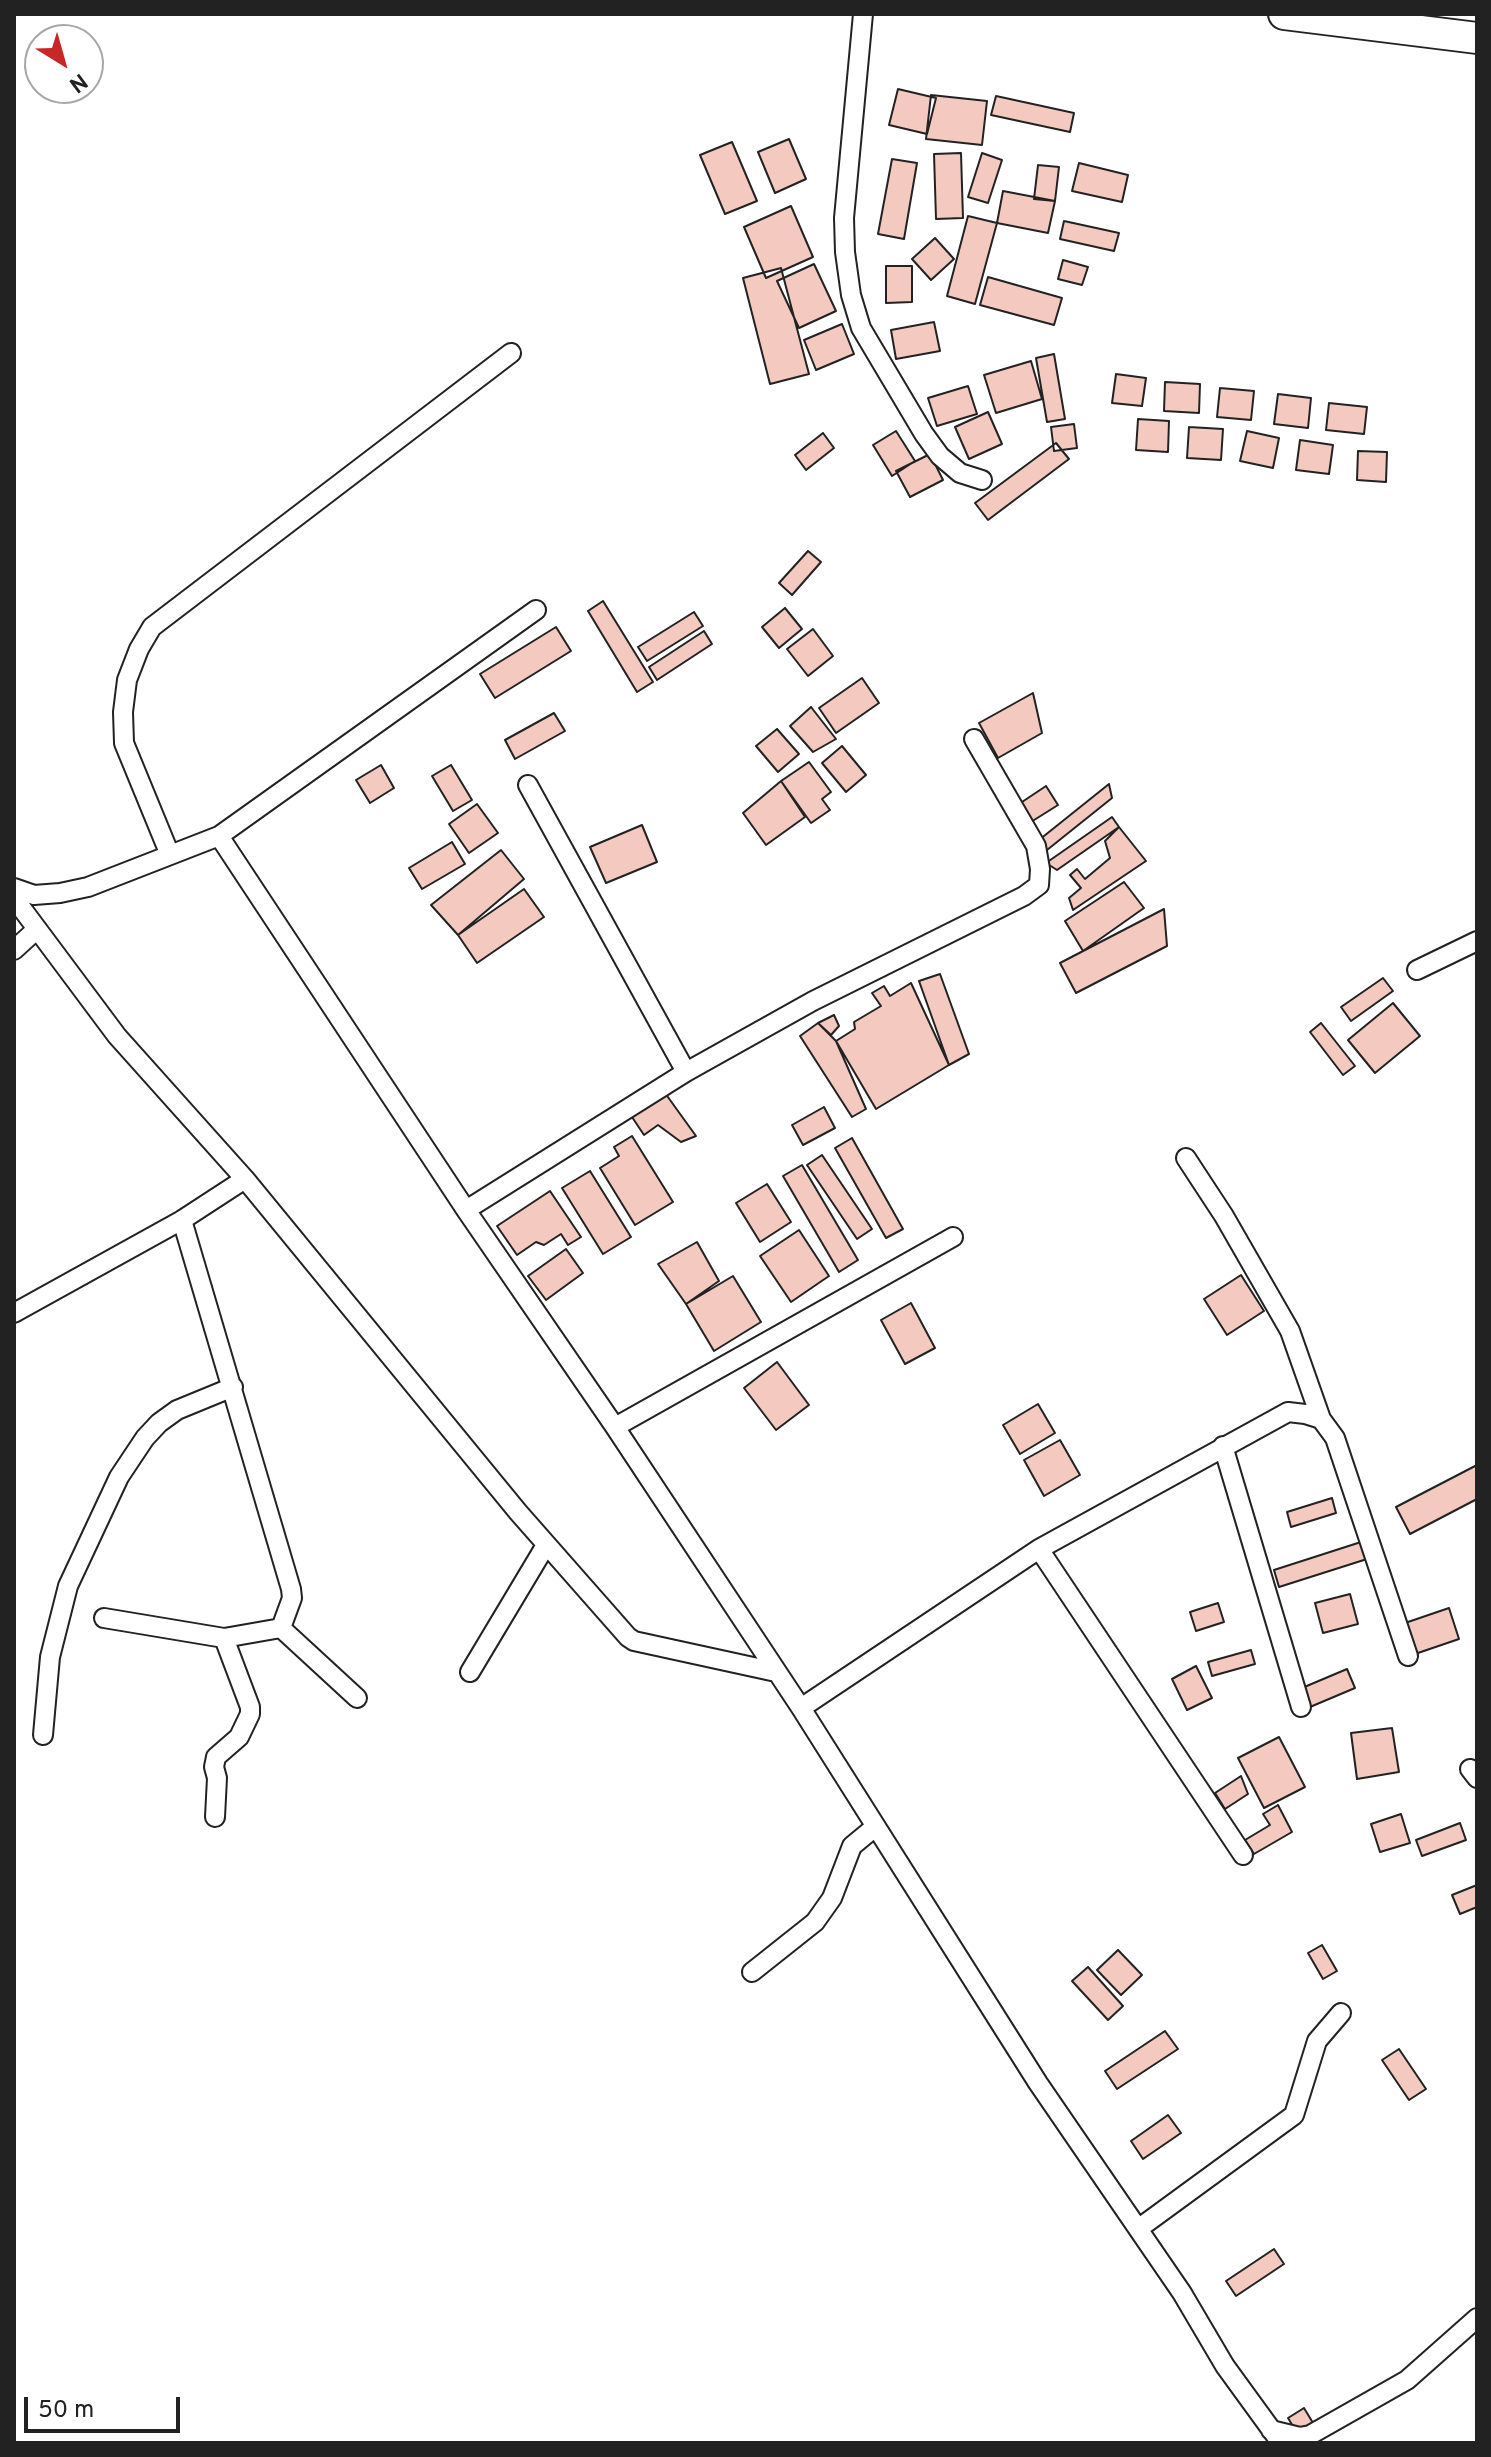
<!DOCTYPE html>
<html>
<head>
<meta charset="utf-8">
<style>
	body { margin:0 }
	#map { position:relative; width:1491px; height:2457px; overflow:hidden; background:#fff; font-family:Overpass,sans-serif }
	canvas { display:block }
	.frame { position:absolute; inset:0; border:16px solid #222; pointer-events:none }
	.north { position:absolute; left:24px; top:24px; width:80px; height:80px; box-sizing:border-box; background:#fff; border:2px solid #a7a7a7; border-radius:50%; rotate:143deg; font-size:22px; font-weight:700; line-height:32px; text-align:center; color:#222 }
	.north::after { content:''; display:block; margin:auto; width:28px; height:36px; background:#c62828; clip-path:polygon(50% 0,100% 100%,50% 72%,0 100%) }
	.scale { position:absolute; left:24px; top:2397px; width:156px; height:36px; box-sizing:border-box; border:4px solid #222; border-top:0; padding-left:10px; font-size:24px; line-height:28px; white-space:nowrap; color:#222; -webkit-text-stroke:6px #fff; paint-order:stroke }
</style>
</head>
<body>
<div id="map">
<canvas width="1491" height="2457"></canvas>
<div class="frame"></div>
<div class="north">N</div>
<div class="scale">50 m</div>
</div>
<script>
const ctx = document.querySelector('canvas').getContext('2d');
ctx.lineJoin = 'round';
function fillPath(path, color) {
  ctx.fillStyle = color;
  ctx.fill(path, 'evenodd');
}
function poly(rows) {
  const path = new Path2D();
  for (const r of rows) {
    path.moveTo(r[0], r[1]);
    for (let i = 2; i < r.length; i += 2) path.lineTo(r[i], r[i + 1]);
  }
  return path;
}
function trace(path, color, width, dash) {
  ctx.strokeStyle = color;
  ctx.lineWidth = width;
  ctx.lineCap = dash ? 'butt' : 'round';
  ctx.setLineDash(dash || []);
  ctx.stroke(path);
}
const building = poly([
	[898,89,936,98,927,134,889,125,898,89],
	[931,95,987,101,982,145,926,139,931,95],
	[996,96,1074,113,1070,132,991,115,996,96],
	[789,139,806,179,775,193,758,152,789,139],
	[732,142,757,201,725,214,700,155,732,142],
	[961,153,963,218,936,219,934,154,961,153],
	[982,153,1002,160,988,203,968,197,982,153],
	[892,159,917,163,904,239,878,234,892,159],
	[1079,163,1128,175,1122,202,1072,191,1079,163],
	[1038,165,1059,167,1055,201,1034,199,1038,165],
	[1003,191,1055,201,1048,233,997,223,1003,191],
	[791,206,813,257,766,278,744,227,791,206],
	[968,216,997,223,975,304,947,296,968,216],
	[1064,221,1119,233,1114,251,1060,239,1064,221],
	[935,238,954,259,931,280,912,259,935,238],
	[1063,260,1088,267,1082,285,1058,279,1063,260],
	[814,264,836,311,799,328,777,281,814,264],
	[886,266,912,266,912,302,886,303,886,266],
	[781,268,809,374,770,384,743,278,781,268],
	[988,277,1062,298,1054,325,980,305,988,277],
	[934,322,940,351,896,359,891,330,934,322],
	[842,324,854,354,816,370,804,340,842,324],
	[1054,354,1065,419,1047,422,1036,358,1054,354],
	[1031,361,1042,399,996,413,984,375,1031,361],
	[1116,374,1146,378,1142,406,1112,403,1116,374],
	[1165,382,1200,384,1199,413,1164,411,1165,382],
	[968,386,977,414,937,426,928,398,968,386],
	[1220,388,1254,391,1251,420,1217,417,1220,388],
	[1278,394,1311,398,1308,428,1274,424,1278,394],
	[1329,403,1367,407,1364,434,1326,430,1329,403],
	[988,412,1002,444,969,459,955,427,988,412],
	[1138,419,1169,421,1168,452,1136,450,1138,419],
	[1074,424,1077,448,1054,451,1051,427,1074,424],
	[1189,427,1223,429,1221,460,1187,458,1189,427],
	[896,431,915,461,892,476,873,445,896,431],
	[1247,431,1279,438,1273,468,1240,461,1247,431],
	[823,433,834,448,806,470,795,455,823,433],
	[1300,440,1333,445,1329,474,1296,470,1300,440],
	[1056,443,1069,459,988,520,975,503,1056,443],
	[1358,451,1387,452,1386,482,1357,480,1358,451],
	[930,454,943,480,910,497,896,471,930,454],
	[808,551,821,562,792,595,779,583,808,551],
	[603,601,653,682,637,692,588,611,603,601],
	[785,608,802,629,779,648,762,627,785,608],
	[694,612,703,626,647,661,638,647,694,612],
	[556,627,571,651,495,698,480,674,556,627],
	[813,629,833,656,808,676,787,649,813,629],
	[704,631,712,644,657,680,649,667,704,631],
	[862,678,879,703,836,733,819,708,862,678],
	[1033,693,1042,733,998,758,979,723,1033,693],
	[811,707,836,739,813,752,790,726,811,707],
	[554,713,565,731,515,759,505,740,554,713],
	[777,729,799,754,778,772,756,746,777,729],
	[842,746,866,775,846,792,822,763,842,746],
	[809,762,831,792,822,799,830,810,811,823,781,781,809,762],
	[381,765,394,788,370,803,356,780,381,765],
	[451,765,472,800,453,811,432,776,451,765],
	[781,781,805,817,766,845,743,813,781,781],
	[1109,784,1112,798,1047,850,1039,840,1109,784],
	[1046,786,1058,805,1031,822,1019,804,1046,786],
	[477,804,498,833,469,853,449,824,477,804],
	[1112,817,1119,827,1057,870,1046,863,1112,817],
	[642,825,657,862,606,883,590,847,642,825],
	[1119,827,1146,861,1073,910,1069,898,1081,888,1070,875,1077,869,1085,879,1110,858,1105,841,1119,827],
	[452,842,465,864,422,889,409,868,452,842],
	[501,850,524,879,458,935,431,905,501,850],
	[1124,882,1144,908,1083,951,1065,921,1124,882],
	[524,889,544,917,477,963,458,935,524,889],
	[1164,909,1167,946,1076,993,1060,963,1164,909],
	[940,974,969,1054,949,1065,919,981,940,974],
	[1383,978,1393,991,1351,1021,1341,1007,1383,978],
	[911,983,949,1065,876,1109,836,1041,855,1029,854,1022,881,1006,872,993,884,986,890,996,911,983],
	[1393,1003,1420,1036,1375,1073,1348,1040,1393,1003],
	[834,1015,839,1026,831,1035,818,1023,834,1015],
	[818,1023,836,1041,866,1109,852,1117,800,1036,818,1023],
	[1321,1023,1355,1066,1343,1075,1310,1032,1321,1023],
	[665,1093,696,1136,681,1142,658,1125,644,1135,632,1117,665,1093],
	[824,1107,835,1128,803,1145,792,1125,824,1107],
	[632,1136,673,1202,635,1225,600,1168,619,1156,614,1147,632,1136],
	[852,1138,903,1229,886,1238,835,1148,852,1138],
	[822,1155,872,1229,857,1239,807,1165,822,1155],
	[802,1165,858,1260,839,1272,783,1176,802,1165],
	[590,1171,631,1237,603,1254,562,1188,590,1171],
	[767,1184,791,1222,760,1242,736,1203,767,1184],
	[550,1191,581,1237,568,1245,561,1234,544,1245,536,1242,517,1255,497,1226,550,1191],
	[799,1230,829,1276,791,1302,760,1256,799,1230],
	[697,1242,719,1281,686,1304,658,1264,697,1242],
	[566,1249,583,1273,546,1300,528,1276,566,1249],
	[1241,1275,1264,1311,1227,1335,1204,1299,1241,1275],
	[733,1276,761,1322,714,1351,686,1304,733,1276],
	[911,1303,935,1348,905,1364,881,1320,911,1303],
	[777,1362,809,1405,776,1430,744,1388,777,1362],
	[1038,1404,1055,1433,1020,1454,1003,1425,1038,1404],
	[1060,1440,1080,1475,1044,1496,1024,1460,1060,1440],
	[1477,1465,1477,1499,1410,1534,1396,1507,1477,1465],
	[1332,1498,1336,1513,1291,1527,1287,1512,1332,1498],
	[1361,1542,1367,1559,1279,1587,1274,1570,1361,1542],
	[1350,1594,1358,1624,1323,1633,1315,1603,1350,1594],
	[1218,1603,1224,1622,1196,1631,1190,1612,1218,1603],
	[1449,1608,1459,1639,1415,1654,1405,1623,1449,1608],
	[1251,1650,1255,1664,1212,1676,1208,1662,1251,1650],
	[1196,1666,1212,1698,1187,1710,1172,1679,1196,1666],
	[1347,1669,1355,1688,1310,1707,1302,1688,1347,1669],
	[1392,1728,1399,1772,1357,1779,1351,1733,1392,1728],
	[1279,1737,1305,1787,1264,1808,1238,1758,1279,1737],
	[1241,1776,1248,1794,1225,1809,1215,1793,1241,1776],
	[1278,1805,1292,1832,1254,1854,1245,1840,1270,1825,1263,1814,1278,1805],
	[1401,1814,1410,1843,1380,1852,1371,1824,1401,1814],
	[1460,1823,1466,1840,1422,1856,1416,1840,1460,1823],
	[1477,1885,1477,1907,1460,1914,1452,1895,1477,1885],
	[1322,1945,1337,1971,1323,1979,1308,1953,1322,1945],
	[1118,1950,1142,1975,1121,1995,1097,1970,1118,1950],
	[1088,1967,1123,2006,1108,2020,1072,1981,1088,1967],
	[1165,2031,1178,2049,1117,2089,1105,2071,1165,2031],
	[1399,2049,1426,2089,1409,2100,1382,2060,1399,2049],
	[1168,2115,1181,2133,1143,2159,1131,2141,1168,2115],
	[1274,2249,1284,2264,1236,2296,1226,2281,1274,2249],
	[1304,2408,1313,2423,1297,2433,1288,2418,1304,2408]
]);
const street = poly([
	[863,14,844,218,845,252,851,295,861,328,924,434,940,456,960,473,982,480],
	[528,785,686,1072],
	[219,836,466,1210,615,1427,801,1708,1038,2083,1182,2293,1225,2366,1281,2443],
	[170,855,124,743,123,712,127,680,139,649,152,627,511,353],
	[14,888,34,895,60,893,88,887,219,836,536,610],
	[14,898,117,1036,245,1179,518,1512,628,1637,634,1641,776,1672],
	[14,950,37,929],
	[1417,970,1477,941],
	[1186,1158,1224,1216,1290,1331,1321,1419],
	[466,1210,686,1072,813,1001,1024,896,1039,885,1040,869,1036,846,974,739],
	[182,1220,291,1589,292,1598,281,1628],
	[14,1313,182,1220,245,1179],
	[615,1427,953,1237],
	[1223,1446,1301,1707],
	[1039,1549,1243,1855],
	[104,1618,224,1638,281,1628],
	[281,1628,357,1698],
	[470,1672,546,1545],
	[801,1708,1039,1549,1288,1412,1305,1414,1321,1419,1335,1438,1408,1656],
	[43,1735,50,1657,68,1586,119,1477,145,1438,159,1423,177,1410,233,1387],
	[1470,1769,1477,1778],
	[215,1817,217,1778,214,1767,216,1757,239,1737,250,1714,250,1707,224,1638],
	[752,1972,815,1922,832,1898,852,1846,875,1827],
	[1138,2229,1294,2115,1317,2041,1341,2013],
	[1271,2430,1300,2437,1310,2435,1407,2380,1477,2318]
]);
const primary = poly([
	[1284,14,1477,38]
]);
fillPath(building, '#f3c9c0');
trace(building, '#222', 2);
trace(street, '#222', 22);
trace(primary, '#222', 34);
trace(street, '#fff', 18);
trace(primary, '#fff', 30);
</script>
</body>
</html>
